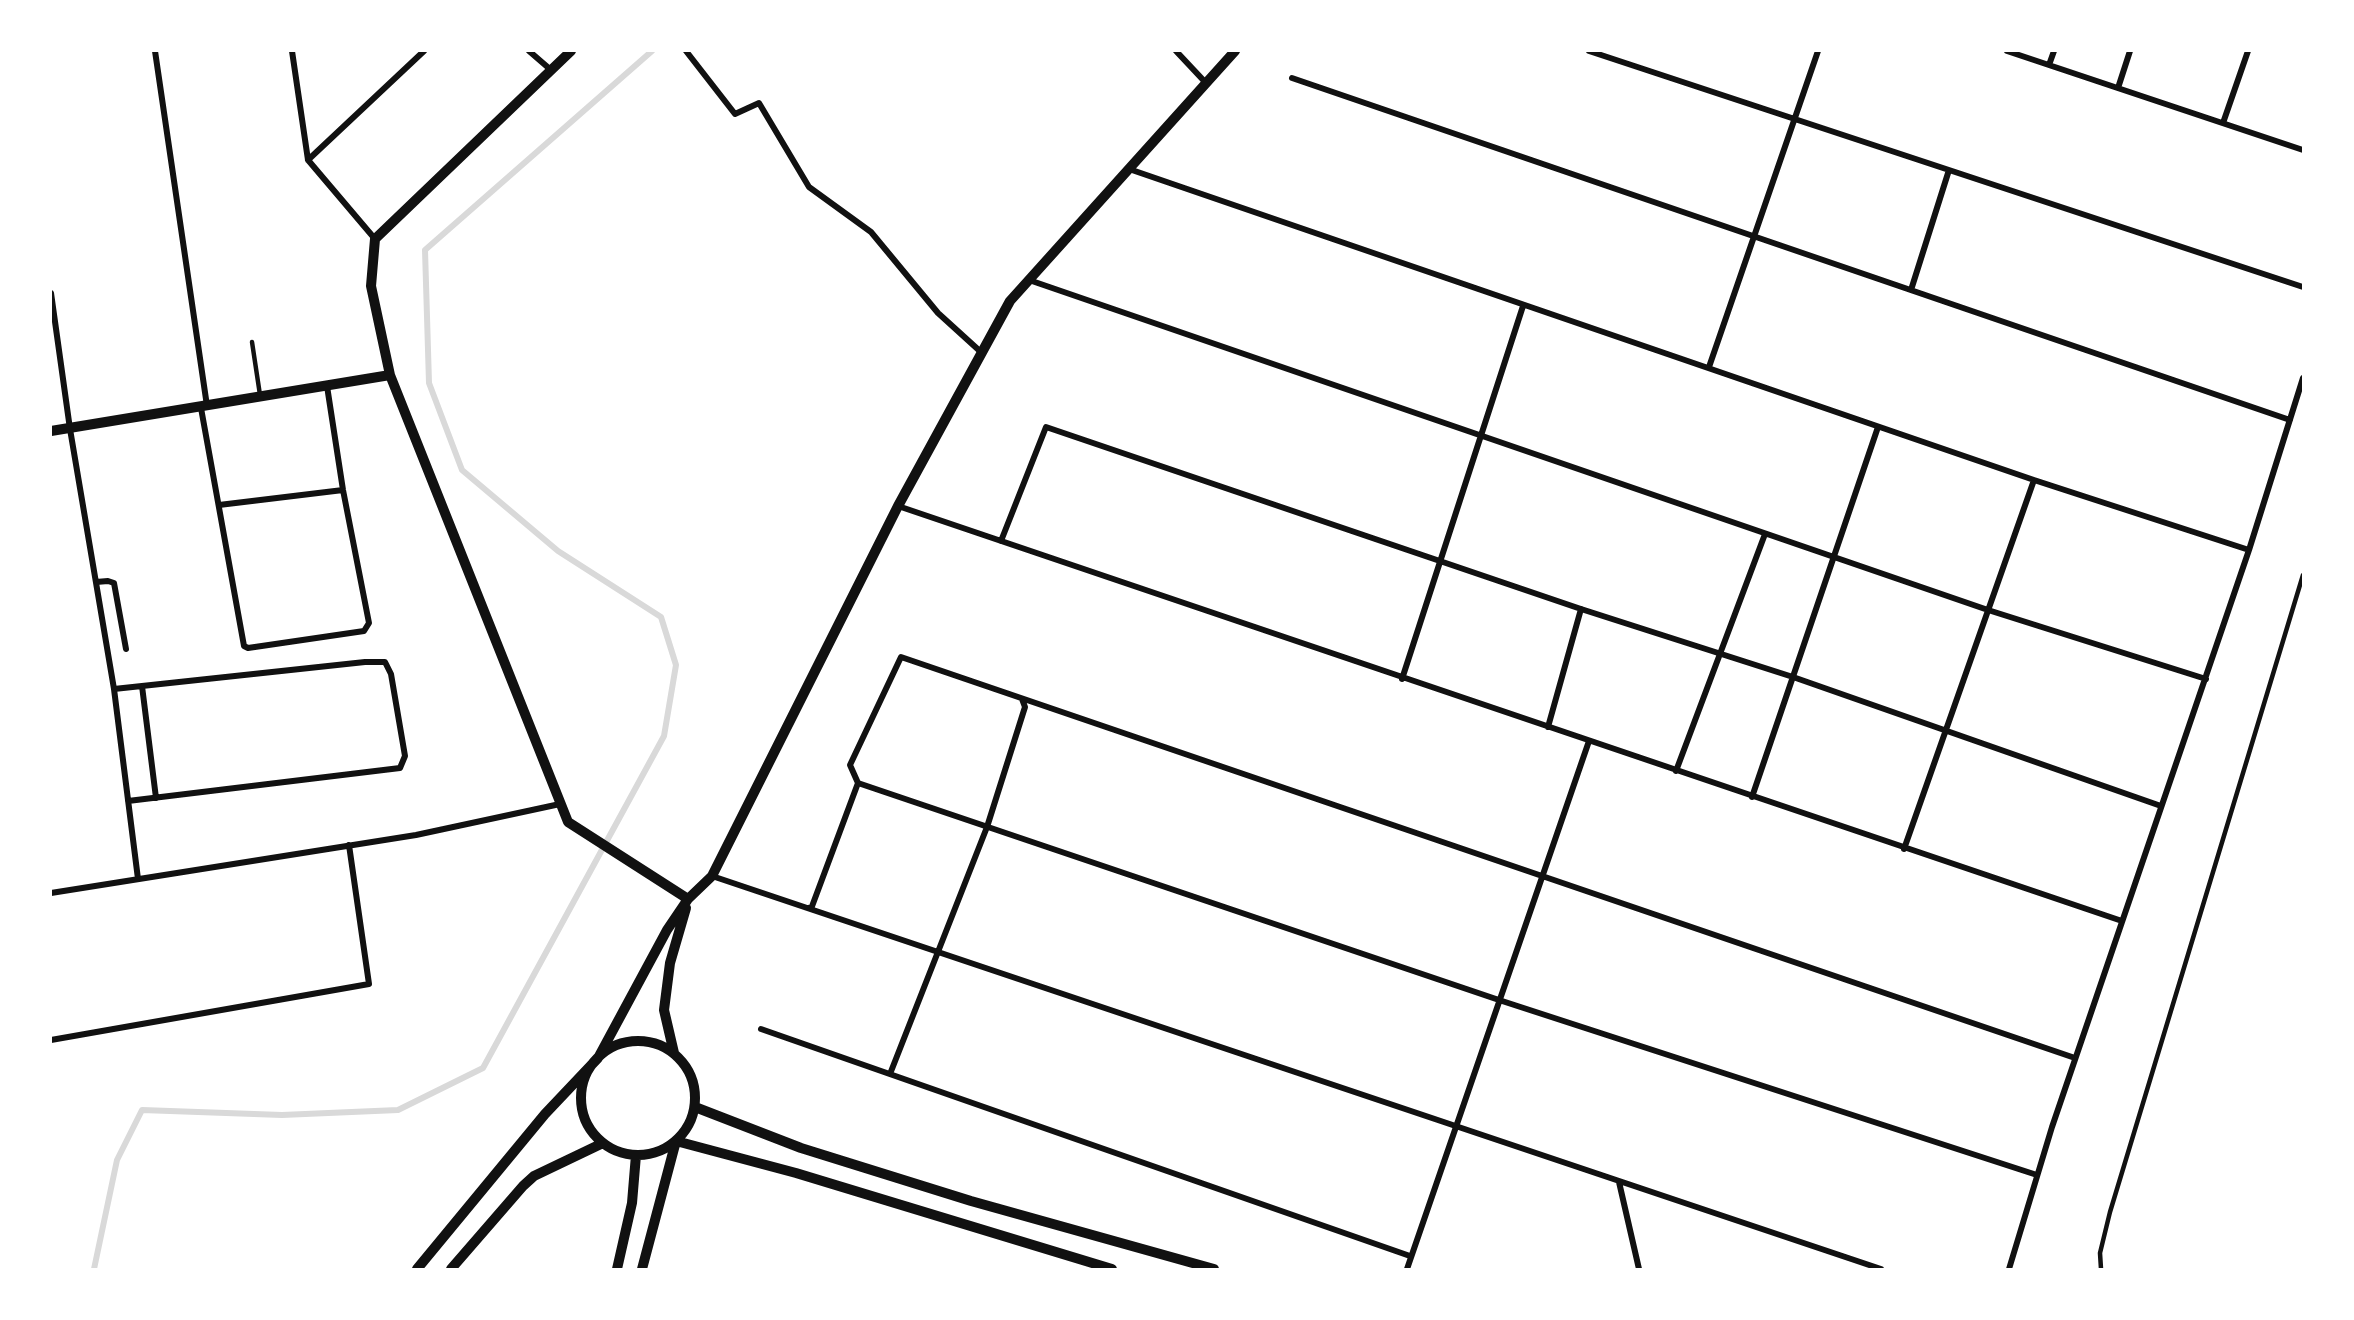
<!DOCTYPE html>
<html>
<head>
<meta charset="utf-8">
<style>
	body { margin:0 }
	#map { position:relative; width:2354px; height:1320px; overflow:hidden; background:#fff; font-family:"Nunito Sans",sans-serif }
	canvas { display:block }
	.frame { position:absolute; inset:0; border:52px solid #fff; pointer-events:none }
</style>
</head>
<body>
<div id="map">
<canvas width="2354" height="1320"></canvas>
<div class="frame"></div>
</div>
<script>
const ctx = document.querySelector('canvas').getContext('2d');
ctx.lineJoin = 'round';
function poly(rows) {
  const path = new Path2D();
  for (const r of rows) {
    if (r.length === 3) {
      path.moveTo(r[0] + r[2], r[1]);
      path.arc(r[0], r[1], r[2], 0, 2 * Math.PI);
      continue;
    }
    path.moveTo(r[0], r[1]);
    for (let i = 2; i < r.length; i += 2) path.lineTo(r[i], r[i + 1]);
  }
  return path;
}
function trace(path, color, width, dash) {
  ctx.strokeStyle = color;
  ctx.lineWidth = width;
  ctx.lineCap = dash ? 'butt' : 'round';
  ctx.setLineDash(dash || []);
  ctx.stroke(path);
}
const stream = poly([
	[94,1269,117,1160,142,1110,282,1115,398,1110,483,1068,664,736,676,665,661,617,558,551,462,470,429,383,425,250,652,51]
]);
const service = poly([
	[252,342,260,395],
	[2101,1269,2100,1253,2110,1212,2303,575]
]);
const minor = poly([
	[155,51,207,406],
	[292,51,308,160],
	[529,51,551,70],
	[686,51,735,114,759,103,809,187,871,232,938,313,982,353],
	[1176,51,1206,83],
	[1589,51,2303,287],
	[2007,51,2303,150],
	[2049,65,2054,51],
	[1292,78,2290,420],
	[2118,88,2130,51],
	[2223,123,2248,51],
	[1129,169,2034,480,2249,550],
	[375,239,308,160,424,51],
	[1029,280,1988,610,2206,679],
	[1911,290,1949,170],
	[51,293,70,429,114,689,138,879],
	[1709,367,1818,51],
	[201,408,244,646,248,648,364,631,369,623,343,490,327,386],
	[219,505,343,490],
	[898,506,2122,921],
	[1001,541,1046,427,1581,609,1793,677,2161,806],
	[96,582,108,581,114,583,126,649],
	[1402,679,1523,306],
	[142,686,156,798],
	[114,689,365,662,385,662,391,674,405,756,400,768,128,801],
	[1548,727,1581,609],
	[1676,771,1765,534],
	[858,783,1499,1000,2037,1175],
	[1752,797,1878,427],
	[1904,849,2034,480],
	[712,876,1881,1269],
	[51,893,416,835,560,804],
	[809,908,811,909,858,783,850,765,901,657,2075,1058],
	[761,1029,1410,1256],
	[51,1040,369,984,349,845],
	[890,1074,987,827,1025,707,1022,699],
	[1619,1182,1639,1269],
	[1407,1269,1589,741],
	[2009,1269,2052,1127,2249,550,2303,378]
]);
const tertiary = poly([
	[571,51,375,239,371,286,390,375,568,822,688,899],
	[51,431,390,375],
	[638,1098,57],
	[674,1053,664,1010,670,963,686,908],
	[695,1107,801,1148,971,1201,1214,1269],
	[417,1269,545,1114,598,1058,667,930,688,899,712,876,898,506,1010,301,1235,51],
	[451,1269,523,1186,534,1176,603,1143],
	[617,1269,632,1203,636,1155],
	[642,1269,676,1141,796,1173,1112,1269]
]);
trace(stream, '#d9d9d9', 6);
trace(service, '#111', 4.5);
trace(minor, '#111', 6);
trace(tertiary, '#111', 10);
</script>
</body>
</html>
